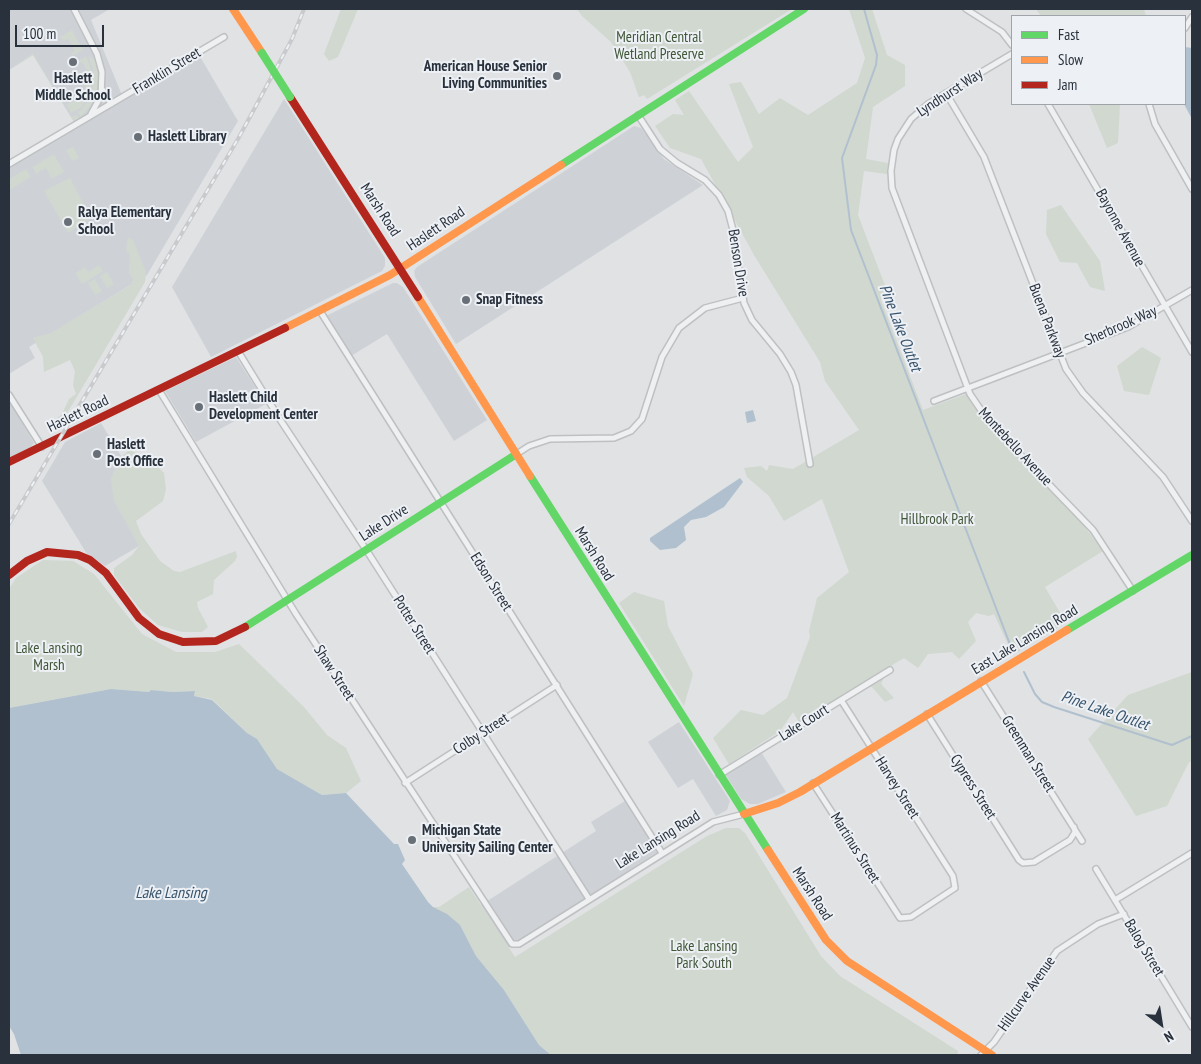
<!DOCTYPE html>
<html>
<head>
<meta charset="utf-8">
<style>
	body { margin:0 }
	#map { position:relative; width:1201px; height:1064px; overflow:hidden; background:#e0e2e4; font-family:"PT Sans Narrow",sans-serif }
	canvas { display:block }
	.frame { position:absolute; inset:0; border:10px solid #28313c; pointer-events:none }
	.legend { position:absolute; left:1011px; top:15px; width:175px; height:90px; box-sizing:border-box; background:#edf0f4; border:1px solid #9ea4aa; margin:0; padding:6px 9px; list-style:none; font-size:15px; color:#28313c }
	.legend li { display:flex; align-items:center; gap:10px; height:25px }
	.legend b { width:25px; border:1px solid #9ea4aa }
	.north { position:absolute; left:1136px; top:999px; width:50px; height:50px; -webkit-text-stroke:4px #edf0f4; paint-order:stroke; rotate:149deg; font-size:14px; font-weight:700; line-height:20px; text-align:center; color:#28313c }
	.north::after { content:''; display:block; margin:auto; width:18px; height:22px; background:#28313c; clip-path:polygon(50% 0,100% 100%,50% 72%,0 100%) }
	.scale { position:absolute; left:15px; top:25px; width:89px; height:22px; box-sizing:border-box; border:2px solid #28313c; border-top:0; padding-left:6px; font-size:15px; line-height:18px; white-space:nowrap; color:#28313c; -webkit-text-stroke:4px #edf0f4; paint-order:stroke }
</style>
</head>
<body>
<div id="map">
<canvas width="1201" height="1064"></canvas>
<div class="frame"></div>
<ul class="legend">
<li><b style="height:6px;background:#63d668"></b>Fast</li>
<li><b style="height:6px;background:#ff974d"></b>Slow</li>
<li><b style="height:6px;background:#b3261e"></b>Jam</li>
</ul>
<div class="north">N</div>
<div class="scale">100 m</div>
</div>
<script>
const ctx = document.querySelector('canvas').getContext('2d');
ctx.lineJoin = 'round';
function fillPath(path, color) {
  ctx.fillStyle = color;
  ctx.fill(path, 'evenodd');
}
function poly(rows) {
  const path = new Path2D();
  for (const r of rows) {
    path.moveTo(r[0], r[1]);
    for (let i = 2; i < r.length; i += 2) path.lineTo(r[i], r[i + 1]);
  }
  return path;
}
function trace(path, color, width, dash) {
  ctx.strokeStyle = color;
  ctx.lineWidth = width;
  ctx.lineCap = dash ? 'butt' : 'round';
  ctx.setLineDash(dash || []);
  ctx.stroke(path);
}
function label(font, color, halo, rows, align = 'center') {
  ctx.font = font + ' "PT Sans Narrow",sans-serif';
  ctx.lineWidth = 4;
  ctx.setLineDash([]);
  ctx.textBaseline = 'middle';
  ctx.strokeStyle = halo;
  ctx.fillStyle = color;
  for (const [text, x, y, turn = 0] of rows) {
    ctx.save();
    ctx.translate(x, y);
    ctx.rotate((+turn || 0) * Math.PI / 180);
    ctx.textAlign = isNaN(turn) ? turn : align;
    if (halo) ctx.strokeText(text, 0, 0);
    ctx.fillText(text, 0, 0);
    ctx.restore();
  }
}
const built = poly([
	[9,9,110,9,91,20,122,95,74,122,33,55,9,70],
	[199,55,238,121,147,275,29,347,35,358,9,374,9,168],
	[284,99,385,258,385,266,382,271,211,357,172,287],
	[634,126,641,128,664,159,703,185,456,344,415,277,414,271,417,267],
	[393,283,397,283,403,287,487,420,454,441,387,334,351,356,326,316],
	[236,357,266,404,196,442,165,391],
	[10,402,34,443,31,447,9,458],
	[101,423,151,505,126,520,141,545,105,566,87,554,42,481,65,442],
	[679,722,730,801,727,810,716,816,693,779,678,788,648,742],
	[758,747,786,792,758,804,750,804,741,799,722,769],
	[625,801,657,852,508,948,481,905,596,831,591,822]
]);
const green = poly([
	[341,9,358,9,338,57,329,61,324,54],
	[577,9,792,9,647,99,644,95,639,97,630,72,611,42,582,16],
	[849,9,872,9,887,55,905,65,905,86,873,107,866,159,888,163,887,174,864,171,858,215,886,288,881,300,923,410,966,394,988,427,1081,522,1103,551,1045,587,1066,623,1013,655,994,614,989,616,976,613,968,622,976,641,959,659,952,652,928,654,918,668,904,658,889,667,881,684,894,698,885,702,872,687,854,688,799,722,793,712,780,731,729,764,713,738,741,710,763,715,787,698,810,637,809,631,817,598,849,572,822,499,784,521,769,496,747,477,744,468,761,466,767,471,769,465,793,469,859,430,825,381,820,362,754,255,701,159,670,148,655,126,673,114,684,115,675,100,689,91,738,162,753,147,729,84,741,82,759,114,780,98,808,115,857,83,865,58],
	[1036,9,1144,9,1146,16,1041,16],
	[72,30,83,50,72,56,71,53,75,51,68,39,63,41,60,37],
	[33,53,71,117,77,115,79,118,74,122,33,55,9,70],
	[86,56,91,69,91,87,82,107,71,113,66,105,82,96,86,90,84,75,88,72,82,62,76,63],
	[88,56,95,60,99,82,94,101,81,117,78,113,89,100,93,85,93,69],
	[1089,104,1120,104,1118,143,1107,148],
	[73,147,79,158,72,161,66,150],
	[54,154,64,172,52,179,46,168,36,174,32,167],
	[26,169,31,177,9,190,9,179],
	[70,178,91,218,68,233,44,191],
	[1061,205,1100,261,1105,291,1090,287,1077,263,1060,262,1046,234,1047,210],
	[128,237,133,240,146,272,145,282,66,415,52,425,51,423,62,414,69,399,76,394,73,385,75,371,70,360,44,372,43,357,33,338,51,333,131,285,133,279,129,273,130,255,126,250],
	[99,265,103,271,82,284,75,273,85,267,89,272],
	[107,272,114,284,107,288,100,276],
	[95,279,102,291,95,295,88,283],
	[1142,347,1161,358,1149,395,1124,391,1117,366],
	[129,450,147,457,164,473,166,489,163,501,136,521,141,534,160,561,174,571,180,572,236,551,237,557,235,561,214,580,213,594,197,602,198,608,208,627,202,632,182,632,158,625,139,608,114,575,114,568,132,555,139,546,114,501,111,479,119,459],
	[43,560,73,561,94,574,142,634,176,652,215,652,239,644,304,707,327,735,346,748,361,781,346,793,322,795,277,769,257,739,247,733,212,699,194,696,195,691,172,692,151,690,149,692,111,689,9,708,9,589,16,578],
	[634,592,664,601,668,626,693,674,684,706,619,603],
	[1192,672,1192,761,1189,762,1167,806,1136,816,1088,739,1128,695],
	[726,828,739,828,745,833,821,956,840,976,958,1051,957,1055,551,1055,539,1045,504,990,476,956,460,925,433,907,439,907,469,887,515,957,707,836]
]);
const water = poly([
	[1185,47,1192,48,1192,119,1184,104],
	[753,410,756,421,747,423,745,412],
	[740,478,743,482,724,507,706,517,691,520,684,527,686,540,676,548,660,550,650,541,650,538],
	[111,689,149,692,151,690,172,692,195,691,194,696,212,700,247,733,257,739,277,769,322,795,346,793,394,844,398,844,405,860,402,864,428,902,433,907,447,914,460,925,476,956,504,990,539,1045,551,1055,21,1055,14,1034,9,1026,9,708]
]);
const stream = poly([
	[864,9,877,55,876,65,842,158,851,230,1011,647],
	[1024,672,1035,694,1042,702,1054,707,1172,745,1192,736]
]);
const street = poly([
	[74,9,97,54,102,72,101,96,91,114],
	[966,9,1002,32,1012,45],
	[1185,28,1192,17],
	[1012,54,928,104,911,119,898,139,894,150,891,171,892,188,970,394,989,422,1093,530,1133,591],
	[102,89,111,104],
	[946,93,984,157,1066,369,1083,393,1163,477,1192,521],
	[1048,104,1192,352],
	[1149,104,1155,124,1192,189],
	[638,115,660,149,677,163,705,180,719,195,728,211,733,230,744,303,752,320,780,354,791,372,796,385,810,464],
	[9,164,224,37],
	[320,311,662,853],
	[238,351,281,421,367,551,589,899],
	[159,390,296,614,512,944,519,944,713,822,744,814],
	[9,395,42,447],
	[934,401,1128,327,1192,290],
	[515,455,529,446,550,439,614,438,631,431,642,419,662,357,679,328,705,308,743,298],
	[981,681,1082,841],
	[927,714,1019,860,1023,863,1034,862,1070,840,1075,832,1074,827],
	[719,775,890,670],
	[405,783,557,685],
	[813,783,900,918,911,917,955,888,953,876,841,700],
	[1096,869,1192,1027],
	[1115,900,1192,853],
	[981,1055,994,1042,1057,951,1098,924,1124,914]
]);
const fast = poly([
	[561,165,804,9],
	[530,476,768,850],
	[245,627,515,455],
	[1067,630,1192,555]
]);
const slow = poly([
	[233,9,262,53],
	[418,297,530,476],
	[285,328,390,275,561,165],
	[744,814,778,803,800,792,1067,630],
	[768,850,826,940,847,961,992,1055]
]);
const jam = poly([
	[290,97,418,297],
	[9,462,285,328],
	[9,575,27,561,47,552,78,555,90,560,106,573,139,618,159,634,183,642,216,641,245,627]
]);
const rail = poly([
	[9,524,238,139,292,39,304,9]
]);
const fastBridge = poly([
	[262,53,290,97]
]);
const markers = [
	[73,62,5,"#686f77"],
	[557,76,5,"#686f77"],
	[138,137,5,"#686f77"],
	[68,222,5,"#686f77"],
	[466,300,5,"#686f77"],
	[199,407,5,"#686f77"],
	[97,454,5,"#686f77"],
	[412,840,5,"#686f77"]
];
const parkNames = [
	["Meridian Central",659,38],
	["Wetland Preserve",659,55],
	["Hillbrook Park",937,520],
	["Lake Lansing",49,649],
	["Marsh",49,666],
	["Lake Lansing",704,947],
	["Park South",704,964]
];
const poiNames = [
	["American House Senior",547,67,"right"],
	["Living Communities",547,84,"right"],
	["Haslett",73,79,"center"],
	["Middle School",73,96,"center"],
	["Haslett Library",148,137],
	["Ralya Elementary",78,213],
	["School",78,230],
	["Snap Fitness",476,300],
	["Haslett Child",209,398],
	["Development Center",209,415],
	["Haslett",107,445],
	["Post Office",107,462],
	["Michigan State",422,831],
	["University Sailing Center",422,848]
];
const streetNames = [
	["Franklin Street",167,71,-31],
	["Lyndhurst Way",950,93,-33],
	["Marsh Road",380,210,57],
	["Bayonne Avenue",1120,228,61],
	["Haslett Road",436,229,-34],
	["Benson Drive",738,263,81],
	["Buena Parkway",1047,321,69],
	["Sherbrook Way",1121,326,-24],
	["Haslett Road",78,414,-26],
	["Montebello Avenue",1015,447,47],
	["Lake Drive",384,523,-33],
	["Marsh Road",594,554,58],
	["Edson Street",491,582,58],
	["Potter Street",414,625,58],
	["East Lake Lansing Road",1025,640,-31],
	["Shaw Street",334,673,57],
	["Lake Court",804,723,-32],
	["Colby Street",481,734,-33],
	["Greenman Street",1028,754,58],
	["Cypress Street",973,787,58],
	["Harvey Street",897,788,58],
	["Lake Lansing Road",658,840,-32],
	["Martinus Street",855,848,58],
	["Marsh Road",812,894,57],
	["Balog Street",1144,948,59],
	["Hillcurve Avenue",1027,994,-55]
];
const waterNames = [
	["Pine Lake Outlet",900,328,69],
	["Pine Lake Outlet",1105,711,19],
	["Lake Lansing",171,893]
];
fillPath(built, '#ced2d7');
fillPath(green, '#d1d8d0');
fillPath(water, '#b0c0ce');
trace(stream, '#b0c0ce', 2);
trace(street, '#bec0c2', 8);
trace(street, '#eff0f1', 5);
trace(fast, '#63d668', 8);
trace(slow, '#ff974d', 8);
trace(jam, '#b3261e', 8);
trace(rail, '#c8cacc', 4);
trace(rail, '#edf0f4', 2, [5.5]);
trace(fastBridge, '#63d668', 8);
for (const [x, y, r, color] of markers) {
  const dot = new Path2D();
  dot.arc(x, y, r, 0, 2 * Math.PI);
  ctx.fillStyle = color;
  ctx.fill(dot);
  trace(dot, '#edf0f4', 2);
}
label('15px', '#405637', '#edf0f4', parkNames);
label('bold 15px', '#28313c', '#edf0f4', poiNames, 'left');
label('15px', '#28313c', '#edf0f4', streetNames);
label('italic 16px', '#36536c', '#edf0f4', waterNames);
</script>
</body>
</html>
